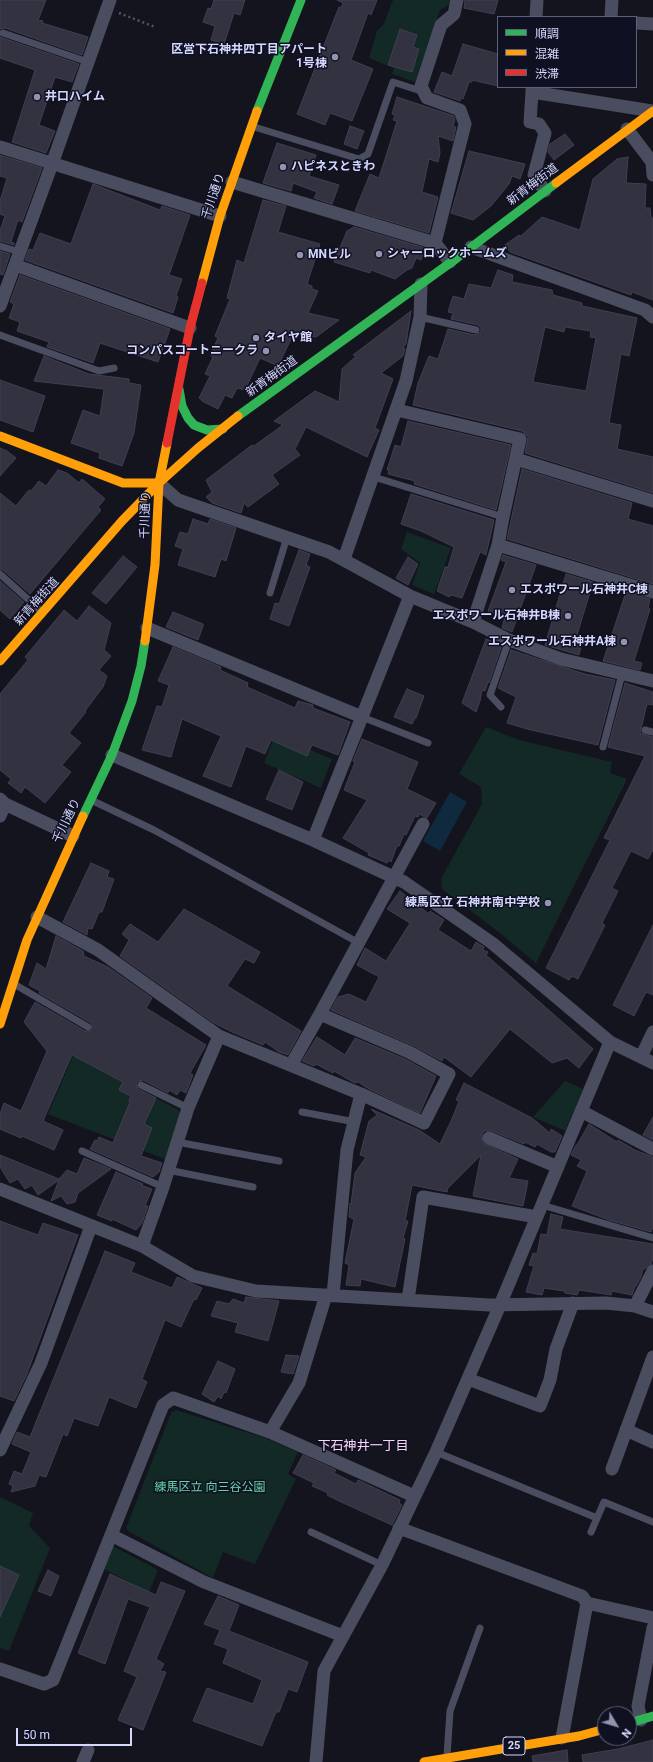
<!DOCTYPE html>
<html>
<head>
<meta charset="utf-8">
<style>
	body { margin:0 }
	#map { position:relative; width:653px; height:1762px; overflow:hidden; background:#14141f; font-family:Roboto,"Noto Sans JP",sans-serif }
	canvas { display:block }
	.legend { position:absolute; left:497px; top:16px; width:140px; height:72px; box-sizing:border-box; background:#101023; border:1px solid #5e607a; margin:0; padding:5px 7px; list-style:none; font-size:12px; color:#d4d8fc }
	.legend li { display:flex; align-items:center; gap:8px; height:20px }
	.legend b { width:20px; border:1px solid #5e607a }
	.north { position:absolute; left:597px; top:1706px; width:40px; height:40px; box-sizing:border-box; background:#101023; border:1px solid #5e607a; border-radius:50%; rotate:128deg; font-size:11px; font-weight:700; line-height:16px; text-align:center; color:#d4d8fc }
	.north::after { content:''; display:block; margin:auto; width:14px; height:18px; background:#9193af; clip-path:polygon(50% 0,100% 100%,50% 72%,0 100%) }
	.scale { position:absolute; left:16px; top:1728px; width:116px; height:18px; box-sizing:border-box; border:2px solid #d4d8fc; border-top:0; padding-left:5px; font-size:12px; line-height:14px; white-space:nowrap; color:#d4d8fc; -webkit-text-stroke:3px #101023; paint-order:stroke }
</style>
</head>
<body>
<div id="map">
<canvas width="653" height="1762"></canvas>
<ul class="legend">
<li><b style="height:5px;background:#30b455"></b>順調</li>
<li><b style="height:5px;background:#ff9f0a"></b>混雑</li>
<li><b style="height:5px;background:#e5322d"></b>渋滞</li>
</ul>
<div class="north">N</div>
<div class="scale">50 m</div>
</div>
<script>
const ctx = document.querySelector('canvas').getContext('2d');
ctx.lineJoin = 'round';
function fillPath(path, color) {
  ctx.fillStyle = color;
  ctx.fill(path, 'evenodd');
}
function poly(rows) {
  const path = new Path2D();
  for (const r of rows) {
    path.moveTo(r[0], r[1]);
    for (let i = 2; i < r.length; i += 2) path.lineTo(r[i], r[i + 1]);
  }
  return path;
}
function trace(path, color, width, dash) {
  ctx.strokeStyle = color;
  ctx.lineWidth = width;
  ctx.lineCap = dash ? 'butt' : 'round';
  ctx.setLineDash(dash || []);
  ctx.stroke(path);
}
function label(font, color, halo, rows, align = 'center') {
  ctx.font = font + ' Roboto,"Noto Sans JP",sans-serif';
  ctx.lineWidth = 3;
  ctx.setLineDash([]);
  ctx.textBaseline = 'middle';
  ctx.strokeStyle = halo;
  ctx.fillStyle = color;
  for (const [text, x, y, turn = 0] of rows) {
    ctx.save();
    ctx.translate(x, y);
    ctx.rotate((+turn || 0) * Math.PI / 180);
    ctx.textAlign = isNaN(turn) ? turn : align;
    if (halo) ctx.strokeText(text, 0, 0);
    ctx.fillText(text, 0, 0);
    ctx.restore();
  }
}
const green = poly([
	[393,0,452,0,452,3,440,10,415,82,392,74,394,68,369,58,377,31,384,24],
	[407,532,451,548,434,594,412,585,420,563,401,549],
	[486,727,519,740,612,762,610,773,627,779,536,963,500,933,442,889,441,879,482,804,481,787,459,774],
	[275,735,332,759,321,788,264,763],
	[73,1056,177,1109,180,1113,165,1159,48,1114],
	[565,1081,583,1089,565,1131,533,1117],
	[176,1410,265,1438,298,1452,288,1474,296,1479,255,1564,223,1552,213,1578,128,1531,126,1528,171,1413],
	[0,1497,33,1513,29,1526,50,1548,9,1651,0,1648],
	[111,1545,158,1570,149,1592,102,1568]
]);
const water = poly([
	[450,792,467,802,440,851,423,841]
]);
const building = poly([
	[0,0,46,0,38,20,43,21,42,23,88,37,82,55,5,28,0,29,0,0],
	[214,0,245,0,240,15,234,13,224,44,211,40,215,26,203,22,208,8,211,9,214,0],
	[337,0,377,0,371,15,368,13,351,60,373,69,352,121,330,113,325,125,297,114,339,7,341,8,343,3,337,0],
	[465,0,498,0,494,14,464,8,465,0],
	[400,29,417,35,413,47,419,49,412,72,388,65,400,29],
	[0,37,79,64,72,82,55,77,39,125,55,131,46,153,12,142,35,70,0,58,0,37],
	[463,44,498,54,498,86,472,80,472,82,469,82,463,99,461,98,460,101,434,92,442,72,452,76,463,44],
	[397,97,454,116,455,120,453,126,456,127,453,141,438,136,440,153,438,162,429,159,422,192,438,197,429,233,355,211,370,174,379,178,397,121,393,120,395,115,392,114,397,97],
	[350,126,364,131,357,149,344,144,350,126],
	[565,134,574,145,554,160,548,152,550,144,565,134],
	[277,143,316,155,309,176,339,185,332,204,314,198,317,192,293,183,291,191,263,183,277,143],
	[469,151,525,164,520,179,512,176,509,184,491,206,473,220,451,213,469,151],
	[0,155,42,168,22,222,18,220,11,242,14,243,14,245,0,241,0,231,5,216,0,214,0,201,7,178,0,176,0,155],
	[628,157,626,183,646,184,645,208,650,208,651,218,653,218,653,300,632,292,631,295,510,252,505,245,519,235,521,236,542,217,580,230,593,179,617,159,628,157],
	[93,184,160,210,162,206,190,215,169,275,182,279,176,296,178,297,173,313,25,260,29,249,33,250,40,233,71,244,93,184],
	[263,200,286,206,278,232,320,244,307,284,312,286,312,289,318,291,308,313,339,320,316,337,294,333,278,366,260,358,245,390,237,388,232,398,225,395,218,409,202,401,202,400,199,398,210,376,205,374,213,357,210,355,218,338,215,336,230,299,227,298,237,260,244,263,263,200],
	[354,227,425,248,421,260,416,258,412,268,407,270,395,279,371,270,370,273,334,262,347,231,354,227],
	[0,251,10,254,3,275,0,274,0,251],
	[498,270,513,275,512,282,552,290,553,295,582,303,582,306,637,318,629,356,621,354,609,423,621,425,617,449,653,457,653,493,525,453,528,437,522,431,413,405,418,383,429,356,438,359,448,329,475,335,481,332,481,328,478,325,451,319,453,313,448,312,453,296,464,299,469,284,491,288,498,270],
	[545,327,564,332,565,327,591,331,590,337,596,338,586,391,533,382,545,327],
	[20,275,170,329,158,362,100,343,93,363,47,347,49,342,17,331,20,322,9,318,14,304,10,302,20,275],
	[411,311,406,344,403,347,405,349,403,356,381,373,393,379,375,428,379,430,367,457,306,427,295,449,300,455,272,475,279,484,248,507,244,503,241,513,212,503,206,497,212,492,206,480,252,445,254,446,283,425,274,421,315,391,339,402,342,369,356,356,353,355,411,311],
	[44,356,89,374,129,379,129,383,141,385,134,433,122,466,99,458,100,453,71,443,83,410,100,416,104,389,34,381,44,356],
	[0,380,45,396,33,432,0,420,0,380],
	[408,421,511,445,496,510,414,484,415,481,388,474,389,470,387,470,395,445,401,447,408,421],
	[0,448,7,451,16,458,0,476,0,448],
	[522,469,632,503,628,519,653,526,653,584,507,539,522,469],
	[58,470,67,473,79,483,82,479,105,499,98,507,101,510,30,594,3,570,0,569,0,493,16,506,29,490,31,491,39,481,46,486,58,470],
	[411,494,494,520,486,555,480,552,462,598,451,595,449,597,437,591,445,567,448,567,454,547,421,531,401,524,411,494],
	[193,519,208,524,210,519,236,528,226,561,221,559,215,577,178,565,183,549,175,546,180,532,188,534,193,519],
	[299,550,310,554,306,565,310,567,289,626,270,619,275,603,279,604,299,550],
	[503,555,536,565,512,632,502,628,505,617,488,611,506,562,501,560,503,555],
	[123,556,137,567,106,604,92,593,123,556],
	[408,557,418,564,408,585,396,578,408,557],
	[566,574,593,582,574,645,581,647,579,655,545,645,566,574],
	[0,581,24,602,10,619,0,610,0,581],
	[626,592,650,599,648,607,650,609,634,661,642,663,640,670,603,661,626,592],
	[89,606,111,623,104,650,111,656,99,670,107,676,103,687,85,711,86,712,69,733,81,743,62,765,71,772,45,803,25,787,21,793,8,783,11,779,0,770,0,694,28,660,25,657,64,610,77,621,89,606],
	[173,612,203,624,203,626,198,640,166,627,173,612],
	[486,639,502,645,489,683,488,682,485,691,482,690,480,701,476,712,462,703,486,639],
	[173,647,221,667,220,670,248,683,247,687,295,708,298,701,313,705,313,708,350,722,338,755,312,745,307,756,271,740,265,754,246,746,231,787,203,776,221,736,182,719,171,757,142,750,157,706,162,707,169,685,158,681,173,647],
	[511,650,585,674,615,680,598,745,527,729,507,723,516,697,498,688,511,650],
	[625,683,653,692,653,705,647,704,640,733,653,737,653,850,648,859,631,851,612,888,618,891,602,923,605,925,578,979,572,976,569,980,546,968,610,840,604,838,645,756,608,747,625,683],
	[407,689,424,696,416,718,415,718,412,724,394,717,407,689],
	[362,739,418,762,407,789,436,803,427,818,419,814,418,817,415,816,406,835,404,834,399,846,397,846,391,862,389,860,387,863,368,855,369,853,343,838,367,800,344,790,355,762,353,761,362,739],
	[279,770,303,782,292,810,266,799,279,770],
	[91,863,109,871,107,877,114,879,102,912,99,912,92,929,88,928,87,935,63,922,91,863],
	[400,891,429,914,430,911,444,920,438,930,471,951,476,942,484,947,483,950,488,952,486,955,593,1049,579,1068,567,1058,552,1063,510,1029,471,1077,444,1057,442,1061,412,1045,331,1010,338,997,349,994,366,1002,379,977,357,965,365,948,386,961,410,923,387,909,400,891],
	[184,909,260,952,254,963,245,959,227,986,301,1031,288,1055,279,1052,265,1042,263,1045,232,1032,214,1023,120,956,129,940,122,934,130,924,158,942,184,909],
	[653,925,653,995,646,992,634,1016,613,1005,653,925],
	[56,936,83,951,84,956,108,967,152,998,146,1008,206,1045,190,1073,193,1075,186,1093,180,1090,177,1095,169,1090,168,1093,143,1080,139,1081,136,1083,138,1089,156,1098,144,1124,152,1128,141,1156,162,1163,159,1172,153,1177,90,1149,95,1140,97,1141,99,1137,113,1143,130,1102,129,1101,131,1096,119,1090,123,1082,72,1055,43,1121,63,1130,54,1150,22,1136,21,1138,0,1129,0,1114,4,1103,21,1111,47,1051,24,1022,35,1002,85,1031,90,1031,92,1029,92,1025,91,1023,39,993,40,991,29,985,37,963,46,969,56,936],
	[317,1037,345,1055,355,1038,405,1059,436,1076,420,1113,369,1089,358,1082,355,1083,351,1081,334,1071,333,1073,316,1064,314,1066,302,1061,317,1037],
	[464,1083,532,1118,550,1133,551,1129,562,1136,555,1152,551,1152,537,1144,535,1147,525,1142,524,1144,492,1131,484,1131,482,1135,483,1143,518,1159,509,1178,528,1181,523,1206,473,1196,481,1155,448,1188,447,1192,412,1185,405,1221,408,1221,403,1238,405,1239,395,1287,361,1279,360,1286,346,1285,349,1265,345,1263,354,1219,349,1217,350,1203,351,1204,355,1173,366,1157,360,1155,369,1121,377,1115,371,1109,419,1130,440,1144,452,1119,459,1101,456,1100,464,1083],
	[653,1117,653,1140,643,1135,653,1117],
	[589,1124,617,1142,618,1140,635,1150,653,1157,653,1227,651,1232,609,1220,572,1206,587,1171,577,1166,581,1160,571,1155,576,1145,577,1145,589,1124],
	[0,1155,59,1179,67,1170,77,1174,84,1158,111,1169,78,1193,75,1202,67,1204,61,1196,51,1201,59,1180,38,1195,32,1185,25,1189,18,1179,10,1183,0,1167,0,1155],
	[116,1172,143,1184,141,1185,152,1189,145,1206,148,1206,142,1223,136,1230,112,1219,112,1221,97,1215,116,1172],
	[551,1214,563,1217,560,1229,653,1244,653,1258,651,1264,645,1269,643,1269,641,1277,636,1286,635,1286,632,1295,612,1291,611,1295,579,1290,577,1295,565,1293,564,1291,544,1288,542,1295,526,1292,534,1266,529,1265,533,1253,537,1254,541,1234,547,1235,551,1214],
	[0,1221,38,1235,43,1223,78,1235,27,1374,14,1401,0,1396,0,1221],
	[105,1251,135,1263,131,1272,172,1288,177,1277,202,1288,196,1300,194,1299,181,1327,165,1320,142,1379,147,1382,136,1408,109,1397,98,1426,74,1418,67,1436,63,1434,46,1477,39,1475,35,1486,11,1492,13,1486,9,1484,14,1471,22,1474,31,1452,12,1444,17,1432,30,1437,105,1251],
	[246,1297,279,1301,268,1341,235,1332,238,1323,211,1316,217,1301,229,1304,233,1299,244,1303,246,1297],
	[286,1355,299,1356,293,1374,281,1372,286,1355],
	[218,1361,235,1369,226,1393,224,1392,221,1399,218,1396,214,1402,202,1394,218,1361],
	[303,1455,336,1470,334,1473,356,1484,358,1480,400,1500,399,1503,402,1505,392,1525,341,1502,327,1495,328,1493,312,1486,314,1483,293,1473,303,1455],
	[0,1566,19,1575,0,1617,0,1566],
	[48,1570,59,1576,51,1596,38,1591,48,1570],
	[110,1574,156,1595,161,1582,185,1591,156,1659,164,1664,160,1671,166,1672,143,1730,118,1720,137,1677,124,1671,150,1607,128,1599,105,1664,78,1653,110,1574],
	[218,1596,239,1605,229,1631,308,1662,297,1692,288,1689,279,1712,276,1712,262,1746,193,1721,207,1688,253,1704,262,1680,223,1663,228,1649,214,1644,220,1630,204,1624,218,1596],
	[653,1740,653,1762,583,1762,582,1755,618,1749,653,1740],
	[567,1750,568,1762,533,1762,532,1756,567,1750]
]);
const path = poly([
	[119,13,155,27]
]);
const lane = poly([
	[3,33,88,62],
	[251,126,359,159,368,154,393,82,424,92],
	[0,246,20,252],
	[420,317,476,330],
	[0,335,99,371,114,368],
	[374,477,503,517],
	[0,574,41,611],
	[270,593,287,537],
	[501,707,490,695,509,640],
	[362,717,428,743],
	[645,730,653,732],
	[603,747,622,674],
	[91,800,154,830,359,943],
	[14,984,88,1027],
	[141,1085,188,1108],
	[302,1112,355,1122],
	[177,1142,279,1161],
	[82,1151,163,1187],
	[168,1170,253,1187],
	[542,1205,653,1238],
	[436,1452,597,1518],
	[311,1532,382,1565],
	[591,1532,604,1502,653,1522],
	[447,1756,450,1711,480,1628]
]);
const street = poly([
	[536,17,537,0],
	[611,17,612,0],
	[636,23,653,24],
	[532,87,532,92,653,111],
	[532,92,530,122,539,124,545,133,534,175,545,191],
	[627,129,652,162,653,175],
	[0,147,220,216],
	[232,182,435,243],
	[471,247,645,310,653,317],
	[450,262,435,243,465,124,460,110,427,98,421,86,441,25,454,14,457,0],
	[15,265,190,328],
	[0,306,52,164,110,0],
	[397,410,520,439,503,517,498,545,473,622],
	[516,459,653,501],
	[159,483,178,500,329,552,410,596,473,622,509,640,561,659,653,681],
	[498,545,653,592],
	[344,559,406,381,420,317,421,284],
	[147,628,362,717],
	[112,755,313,840,404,882,492,943,610,1042,653,1063],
	[0,799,5,804,73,836],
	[0,816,5,804],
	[313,840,410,596],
	[37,917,98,950,219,1036,361,1094,347,1150,333,1295],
	[320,1014,409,1052,449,1074,424,1123,361,1094],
	[641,1057,653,1032],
	[291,1065,320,1014,423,824],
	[581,1111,653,1149],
	[489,1138,558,1167],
	[0,1189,142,1246,193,1276,256,1291,489,1305,606,1303,635,1306,653,1312],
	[142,1246,163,1187,188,1108,219,1036],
	[408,1300,423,1197,537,1217],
	[635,1306,653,1271],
	[468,1379,540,1406,550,1380,556,1349,573,1303],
	[626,1430,653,1442],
	[270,1432,299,1383,326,1295],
	[0,1450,41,1363,91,1226],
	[612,1469,653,1357],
	[399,1528,582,1596,587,1603,562,1738],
	[111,1535,204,1582,343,1636],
	[587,1603,653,1618],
	[0,1669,44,1684,53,1680,163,1405,173,1398,270,1432,414,1496],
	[641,1720,638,1706,653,1628],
	[83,1762,88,1750],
	[316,1762,324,1671,382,1565,436,1452,500,1305,610,1042]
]);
const fast = poly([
	[257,111,301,0],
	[179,389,182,406,188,418,194,425,207,430,223,429],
	[238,416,457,258,556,183],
	[83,816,112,755,132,701,141,666,145,641],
	[629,1723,653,1716]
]);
const slow = poly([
	[556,183,653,111],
	[202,283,220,216,257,111],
	[0,436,123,483,159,483],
	[145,641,155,565,159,483,167,443],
	[0,661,122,521,159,483,198,448,238,416],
	[0,1024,27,940,83,816],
	[424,1762,579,1736,605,1729]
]);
const jam = poly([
	[167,443,190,328,202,283]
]);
const markers = [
	[335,57,4,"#9193af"],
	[37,97,4,"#9193af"],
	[283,167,4,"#9193af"],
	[379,254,4,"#9193af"],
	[300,255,4,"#9193af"],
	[256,338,4,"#9193af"],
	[266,351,4,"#9193af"],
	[512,590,4,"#9193af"],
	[568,616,4,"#9193af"],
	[624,642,4,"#9193af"],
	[548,903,4,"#9193af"]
];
const shields = [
	[514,1746,22]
];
const shieldNames = [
	["25",514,1746]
];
const poiNames = [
	["区営下石神井四丁目アパート",327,50,"right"],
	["1号棟",327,64,"right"],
	["井口ハイム",45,97],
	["ハピネスときわ",291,167],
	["シャーロックホームズ",387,254],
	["MNビル",308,255],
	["タイヤ館",264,338],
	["コンパスコートニークラ",258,351,"right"],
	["エスポワール石神井C棟",520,590],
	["エスポワール石神井B棟",560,616,"right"],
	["エスポワール石神井A棟",616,642,"right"],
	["練馬区立 石神井南中学校",540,903,"right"]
];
const streetNames = [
	["新青梅街道",533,185,-37],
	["千川通り",214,196,-71],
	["新青梅街道",272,377,-36],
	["千川通り",146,515,-88],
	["新青梅街道",37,602,-48],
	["千川通り",67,821,-64]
];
const parkNames = [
	["練馬区立 向三谷公園",210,1488]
];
const neighbourhoodNames = [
	["下石神井一丁目",363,1447]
];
fillPath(green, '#132925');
fillPath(water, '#0f2a3f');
fillPath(building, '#323241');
trace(building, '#3f3f52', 1);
trace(path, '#4a5a61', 2.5, [2, 3]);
trace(lane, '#4a4d5f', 7);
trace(street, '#4a4d5f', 13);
trace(fast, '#30b455', 9);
trace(slow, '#ff9f0a', 9);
trace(jam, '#e5322d', 9);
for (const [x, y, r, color] of markers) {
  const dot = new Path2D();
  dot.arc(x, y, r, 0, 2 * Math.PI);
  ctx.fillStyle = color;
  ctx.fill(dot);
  trace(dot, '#101023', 1.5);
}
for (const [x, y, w] of shields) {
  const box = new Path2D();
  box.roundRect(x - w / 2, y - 9, w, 18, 3);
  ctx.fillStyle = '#101023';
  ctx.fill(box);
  trace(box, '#d4d8fc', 1);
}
label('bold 11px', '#d4d8fc', null, shieldNames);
label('bold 12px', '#d4d8fc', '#101023', poiNames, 'left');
label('12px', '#d4d8fc', '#101023', streetNames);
label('12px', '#65d7a2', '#101023', parkNames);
label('13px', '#fcd6f7', '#101023', neighbourhoodNames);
</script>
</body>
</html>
